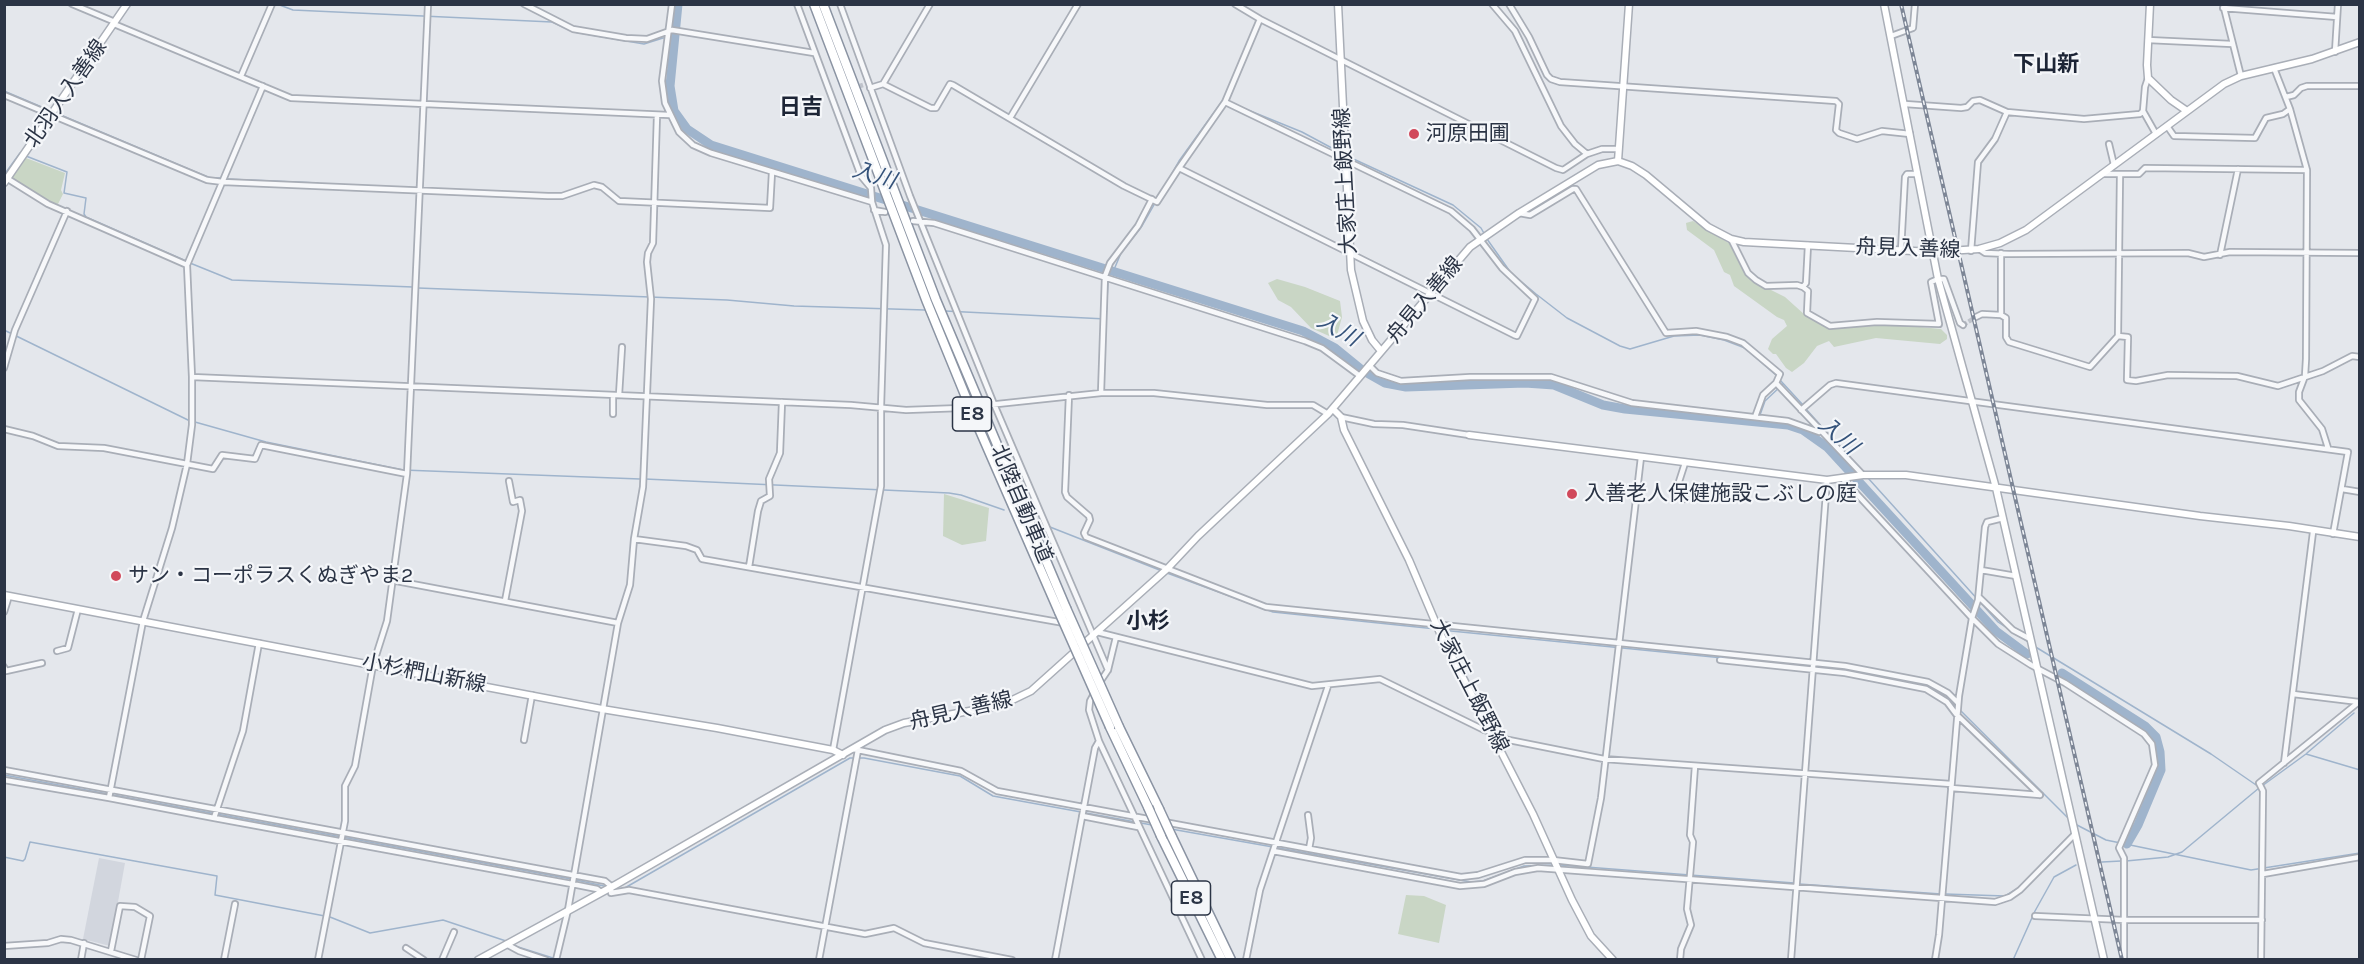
<!DOCTYPE html>
<html>
<head>
<meta charset="utf-8">
<style>
	body { margin:0 }
	#map { position:relative; width:2364px; height:964px; overflow:hidden; background:#e4e7ec; font-family:Karla,sans-serif }
	canvas { display:block }
	.frame { position:absolute; inset:0; border:6px solid #2b3445; pointer-events:none }
</style>
</head>
<body>
<div id="map">
<canvas width="2364" height="964"></canvas>
<div class="frame"></div>
</div>
<script>
const ctx = document.querySelector('canvas').getContext('2d');
ctx.lineJoin = 'round';
function fillPath(path, color) {
  ctx.fillStyle = color;
  ctx.fill(path, 'evenodd');
}
function poly(rows) {
  const path = new Path2D();
  for (const r of rows) {
    path.moveTo(r[0], r[1]);
    for (let i = 2; i < r.length; i += 2) path.lineTo(r[i], r[i + 1]);
  }
  return path;
}
function trace(path, color, width, dash) {
  ctx.strokeStyle = color;
  ctx.lineWidth = width;
  ctx.lineCap = dash ? 'butt' : 'round';
  ctx.setLineDash(dash || []);
  ctx.stroke(path);
}
function label(font, color, halo, rows, align = 'center') {
  ctx.font = font + ' Karla,"Noto Sans JP",sans-serif';
  ctx.lineWidth = 4.5;
  ctx.setLineDash([]);
  ctx.textBaseline = 'middle';
  ctx.strokeStyle = halo;
  ctx.fillStyle = color;
  for (const [text, x, y, turn = 0] of rows) {
    ctx.save();
    ctx.translate(x, y);
    ctx.rotate((+turn || 0) * Math.PI / 180);
    ctx.textAlign = isNaN(turn) ? turn : align;
    if (halo) ctx.strokeText(text, 0, 0);
    ctx.fillText(text, 0, 0);
    ctx.restore();
  }
}
const built = poly([
	[99,858,125,863,110,946,83,939]
]);
const green = poly([
	[26,158,65,173,61,190,63,194,58,204,50,202,11,178],
	[1693,221,1732,245,1757,283,1785,297,1805,315,1822,325,1830,328,1898,325,1941,329,1947,335,1947,339,1940,344,1876,338,1834,347,1829,341,1817,346,1804,363,1792,372,1786,368,1776,354,1773,354,1768,349,1772,339,1787,326,1784,320,1777,317,1734,286,1730,275,1724,272,1714,250,1687,230,1686,223],
	[1277,279,1305,287,1340,301,1342,317,1336,339,1311,328,1291,307,1278,300,1268,283],
	[944,494,989,508,986,541,962,545,943,536],
	[1406,895,1424,896,1446,905,1439,943,1398,934]
]);
const stream = poly([
	[277,4,293,10,552,22,574,32,644,44,663,38,676,38],
	[4,91,51,111],
	[1238,106,1302,132,1343,154],
	[56,113,210,178,221,178],
	[26,156,67,172,64,193,86,198,84,214,86,217,186,261],
	[1347,156,1453,205,1481,228,1485,235],
	[4,175,20,153,22,154],
	[226,179,318,183],
	[1487,239,1511,273,1536,294,1567,318,1620,346,1630,349,1674,336,1700,335,1724,340,1745,348,1777,376],
	[190,263,232,280,413,287],
	[1113,272,1121,253,1142,226,1179,161,1223,100],
	[418,288,727,300,794,306,925,310],
	[945,311,1106,319,1108,281],
	[4,330,190,421],
	[1780,380,1803,405],
	[1806,409,1849,457],
	[1760,415,1765,401,1783,384],
	[195,422,266,442,403,470,640,479],
	[1868,478,1998,622,2028,642],
	[645,479,949,493,961,495,1004,510],
	[1039,523,1045,526],
	[1050,527,1162,571],
	[1167,573,1273,612,1436,629],
	[1441,630,1844,670,1922,684,1934,689,1956,707],
	[2034,646,2211,754,2259,787],
	[1960,710,2069,819],
	[2307,753,2354,713],
	[4,775,108,794],
	[2262,786,2306,754,2360,770],
	[113,795,571,879],
	[1086,813,1152,825],
	[2075,824,2106,840,2251,870,2360,853],
	[1171,829,1471,882,1483,881,1524,866,1555,865],
	[4,857,23,861,25,859,30,842,217,876,215,895,330,917,370,933,443,920,509,942],
	[2126,861,2168,857,2182,852,2259,788],
	[2102,862,2121,861],
	[1560,865,1794,883],
	[576,880,604,886],
	[1799,884,1941,894],
	[623,889,850,758,864,758,960,776,993,796,1081,812],
	[1945,894,2005,896,2017,889,2071,834],
	[515,946,556,959],
	[2013,960,2035,911,2054,877,2076,865]
]);
const river = poly([
	[678,4,670,86,674,111,687,129,711,145,1303,331,1335,348,1362,370,1385,383,1406,387,1525,383,1554,385,1603,405,1625,409,1788,425,1803,430,1827,447,1996,631,2027,654],
	[2062,673,2145,726,2156,737,2160,752,2161,770,2138,825,2127,844]
]);
const streetTunnel = poly([
	[854,88,863,85],
	[885,212,913,221],
	[1963,325,1976,317],
	[961,408,988,405]
]);
const street = poly([
	[72,4,115,22],
	[524,4,573,29,626,38,647,39,672,30,814,53],
	[672,4,662,81,665,103,679,132,693,145,711,153,872,202,886,245,881,407,881,486,833,750],
	[797,4,861,176,871,188,872,202],
	[840,4,910,196,994,404,1108,670],
	[1235,4,1260,19],
	[1492,4,1515,31,1561,126,1575,144,1587,154],
	[1509,4,1529,37,1547,75,1551,79,1560,82,1836,101,1839,104,1836,130,1839,133,1857,139,1882,131,1910,134],
	[2223,4,2241,76],
	[2223,8,2337,17],
	[114,24,291,98,669,115],
	[1891,36,1913,28,1915,4],
	[2148,40,2232,44],
	[2335,52,2338,4],
	[2274,68,2290,109,2307,170,2306,359,2305,376,2299,392,2299,400,2322,429,2328,448],
	[241,76,272,4],
	[883,84,931,108,936,108,950,84,953,85,1124,186,1157,202,1179,168,1225,102,1451,211,1472,229,1502,268,1535,299,1517,336,1514,335,1179,168],
	[870,88,883,84,930,4],
	[4,95,207,180,223,182,548,196,562,196,594,185,602,187,619,201,770,208,772,172],
	[2286,97,2294,95,2301,88,2307,86,2360,86],
	[1225,102,1260,19,1556,168,1563,170,1587,154,1602,149,1618,149],
	[1905,104,1961,108,1967,107,1973,101,1980,100,2007,112,2084,119,2140,114,2143,111,2145,87,2148,78],
	[2143,111,2156,134],
	[1010,118,1078,4],
	[2167,126,2174,136,2255,138,2266,118,2283,114,2290,109],
	[2109,144,2114,165],
	[2102,174,2139,174,2145,168,2307,170],
	[8,179,48,204,187,265],
	[874,210,885,212],
	[1519,213,1530,215,1573,189,1576,189,1666,333,1696,331,1727,337,1743,343,1780,374,1776,383,1863,475],
	[913,221,934,223,1305,341,1322,348,1360,376],
	[1731,239,1748,273,1756,280,1766,286,1797,285,1803,287,1808,291,1807,313,1830,326,1877,322,1939,324,1931,282,1938,279,1944,279,1960,323,1963,325],
	[1979,249,1985,253,2009,254,2188,253,2204,257,2230,252,2360,253],
	[1901,250,1905,177,1907,174,1917,174],
	[1971,251,1978,162,1995,139,2007,112],
	[2001,253,2001,315],
	[2220,255,2238,169],
	[1803,287,1806,283,1808,245],
	[1976,317,1982,314,2001,315,2006,318,2006,337,2009,342,2090,367,2118,336,2128,337,2127,380,2136,381,2168,375,2237,376,2278,386,2323,371,2352,356,2360,357],
	[2118,336,2120,175],
	[1369,365,1377,373,1401,381,1470,377,1551,377,1632,403,1788,421,1819,432],
	[4,368,15,330,67,211],
	[192,377,851,405,906,410,961,408],
	[1101,393,1105,276,1110,263,1138,226,1152,199],
	[613,395,613,414],
	[619,395,622,347],
	[1069,395,1065,492,1067,497,1089,516,1090,520,1084,533,1086,537,1266,607,1845,666,1928,682,1948,693,1958,703],
	[988,405,1101,393,1154,393,1267,405,1313,405,1328,414],
	[1801,410,1830,385,1836,383,2348,452,2333,534],
	[1341,417,1374,424,1403,425,1469,435],
	[1755,417,1763,395,1776,383],
	[4,429,33,436,58,446,104,448,213,469,222,455,255,459,261,445,407,474],
	[1842,478,1972,618,1998,644,2031,665,2065,683,2144,734,2152,744,2155,765,2119,848,2124,858,2124,960],
	[2342,489,2360,492],
	[1684,499,1676,491,1685,463],
	[634,539,686,546,697,550,702,559,1064,623],
	[749,567,758,511,761,501,770,496,769,479,780,453,782,402],
	[1981,570,2016,576],
	[391,580,618,623],
	[1979,597,2013,630,2030,639],
	[505,601,522,511,520,500,513,502,509,481],
	[4,612,9,596],
	[1097,632,1312,686,1380,679,1484,730,1491,732],
	[259,643,243,731,214,818,572,884,597,889,601,892],
	[57,651,68,648,78,609],
	[1720,660,1845,673,1926,689,1947,702,1956,714,2040,795],
	[4,667,6,671,42,663],
	[1100,682,1108,670,1116,637],
	[1095,692,1090,701,1089,710,1099,741,1202,960],
	[2293,694,2359,702],
	[1494,737,1604,759,1951,784],
	[524,740,532,695],
	[853,749,961,771,997,791,1461,877,1478,875,1525,860,1553,860,1588,864,1601,798,1641,457],
	[2284,763,2313,532],
	[4,770,605,881,611,886,611,893,629,890,865,934,894,928,924,943,1012,960],
	[4,780,109,798],
	[1951,788,2040,795],
	[1308,815,1311,838,1309,849],
	[1082,816,1138,827],
	[214,818,109,798,143,621,172,528,187,464,192,425,192,377,187,265,263,86],
	[1273,851,1460,886,1484,884,1515,872,1538,868,1995,902,2010,897,2020,890,2075,834],
	[2263,874,2360,857],
	[2035,916,2124,920,2262,920],
	[506,944,519,951,546,960],
	[4,946,48,943,61,939,71,940,136,960],
	[406,948,424,960],
	[111,951,120,906,135,907,150,916,141,960],
	[81,960,84,943],
	[224,960,235,904],
	[318,960,345,821,345,786,355,766,373,665,387,621,407,474,428,4],
	[442,960,454,932],
	[556,960,568,910,618,623,630,585,634,539,643,487,651,299,647,262,648,253,653,243,657,115],
	[819,960,858,750],
	[1055,960,1095,748,1099,741],
	[1246,960,1260,890,1328,686],
	[1680,960,1681,949,1691,925,1687,909,1693,842,1690,835,1695,766],
	[1791,960,1827,480],
	[1935,960,1939,935,1959,696,1972,618,1978,600,1985,527,1987,522,2003,518],
	[2261,960,2263,791,2259,783,2360,701]
]);
const secondary = poly([
	[1338,4,1351,270,1363,321,1372,340,1381,351],
	[1884,4,1938,279,1996,488,2104,960],
	[2150,4,2147,65,2148,78,2171,100,2187,111],
	[1618,161,1629,4],
	[4,183,127,4],
	[1333,409,1341,417,1344,430,1409,560,1440,633,1533,814,1572,900,1591,936,1613,960],
	[1469,435,1827,480,1863,475,1906,475,2200,516,2289,526,2360,537],
	[4,595,602,709,717,728,833,750,843,755],
	[478,960,617,884,885,730,904,723,1002,705,1031,691,1167,569,1198,536,1328,414,1470,247,1519,213,1598,165,1618,161,1632,166,1646,175,1708,227,1731,239,1744,242,1932,252,1979,249,2000,243,2026,230,2224,84,2241,76,2312,59,2360,42]
]);
const highway = poly([
	[814,4,927,302,974,417,1059,612],
	[823,4,936,300,1066,608],
	[1110,727,1148,807],
	[1119,727,1159,809],
	[1161,836,1222,960],
	[1172,837,1231,960]
]);
const rail = poly([
	[1901,4,2122,960]
]);
const highwayBridge = poly([
	[1066,608,1119,727],
	[1059,612,1110,727],
	[1148,807,1161,836],
	[1159,809,1172,837]
]);
const markers = [
	[1414,134,6,"#d1495b"],
	[1572,494,6,"#d1495b"],
	[116,576,6,"#d1495b"]
];
const shields = [
	[972,414,39],
	[1191,898,39]
];
const shieldNames = [
	["E8",972,414],
	["E8",1191,898]
];
const streetNames = [
	["北羽入入善線",66,94,-55],
	["大家庄上飯野線",1346,181,-93],
	["舟見入善線",1908,249,2],
	["舟見入善線",1425,300,-50],
	["北陸自動車道",1021,504,67],
	["小杉椚山新線",424,674,11],
	["大家庄上飯野線",1469,686,63],
	["舟見入善線",961,711,-13]
];
const poiNames = [
	["河原田圃",1426,134],
	["入善老人保健施設こぶしの庭",1584,494],
	["サン・コーポラスくぬぎやま2",128,576]
];
const neighbourhoodNames = [
	["下山新",2046,65],
	["日吉",801,108],
	["小杉",1148,622]
];
const waterNames = [
	["入川",874,176,17],
	["入川",1338,330,30],
	["入川",1838,436,41]
];
fillPath(built, '#d2d6de');
fillPath(green, '#c9d6c5');
trace(stream, '#9fb4cc', 1.5);
trace(river, '#9fb4cc', 9);
trace(streetTunnel, '#bfc3cb', 4.5, [4.5, 2]);
trace(street, '#a9aeb7', 8);
trace(secondary, '#a9aeb7', 9);
trace(highway, '#8b94a3', 11);
trace(street, '#f7f8fa', 4.5);
trace(secondary, '#fff', 6);
trace(highway, '#fff', 8);
trace(rail, '#7d8696', 4);
trace(rail, '#f4f6f9', 1.5, [4.5]);
trace(highwayBridge, '#8b94a3', 11, []);
trace(highwayBridge, '#fff', 8);
for (const [x, y, r, color] of markers) {
  const dot = new Path2D();
  dot.arc(x, y, r, 0, 2 * Math.PI);
  ctx.fillStyle = color;
  ctx.fill(dot);
  trace(dot, '#f4f6f9', 2);
}
for (const [x, y, w] of shields) {
  const box = new Path2D();
  box.roundRect(x - w / 2, y - 17, w, 34, 4.5);
  ctx.fillStyle = '#f4f6f9';
  ctx.fill(box);
  trace(box, '#2b3445', 1.5);
}
label('bold 20px', '#2b3445', null, shieldNames);
label('21px', '#2b3445', '#f4f6f9', streetNames);
label('21px', '#2b3445', '#f4f6f9', poiNames, 'left');
label('bold 22px', '#1d2536', '#f4f6f9', neighbourhoodNames);
label('italic 22px', '#34527a', '#f4f6f9', waterNames);
</script>
</body>
</html>
